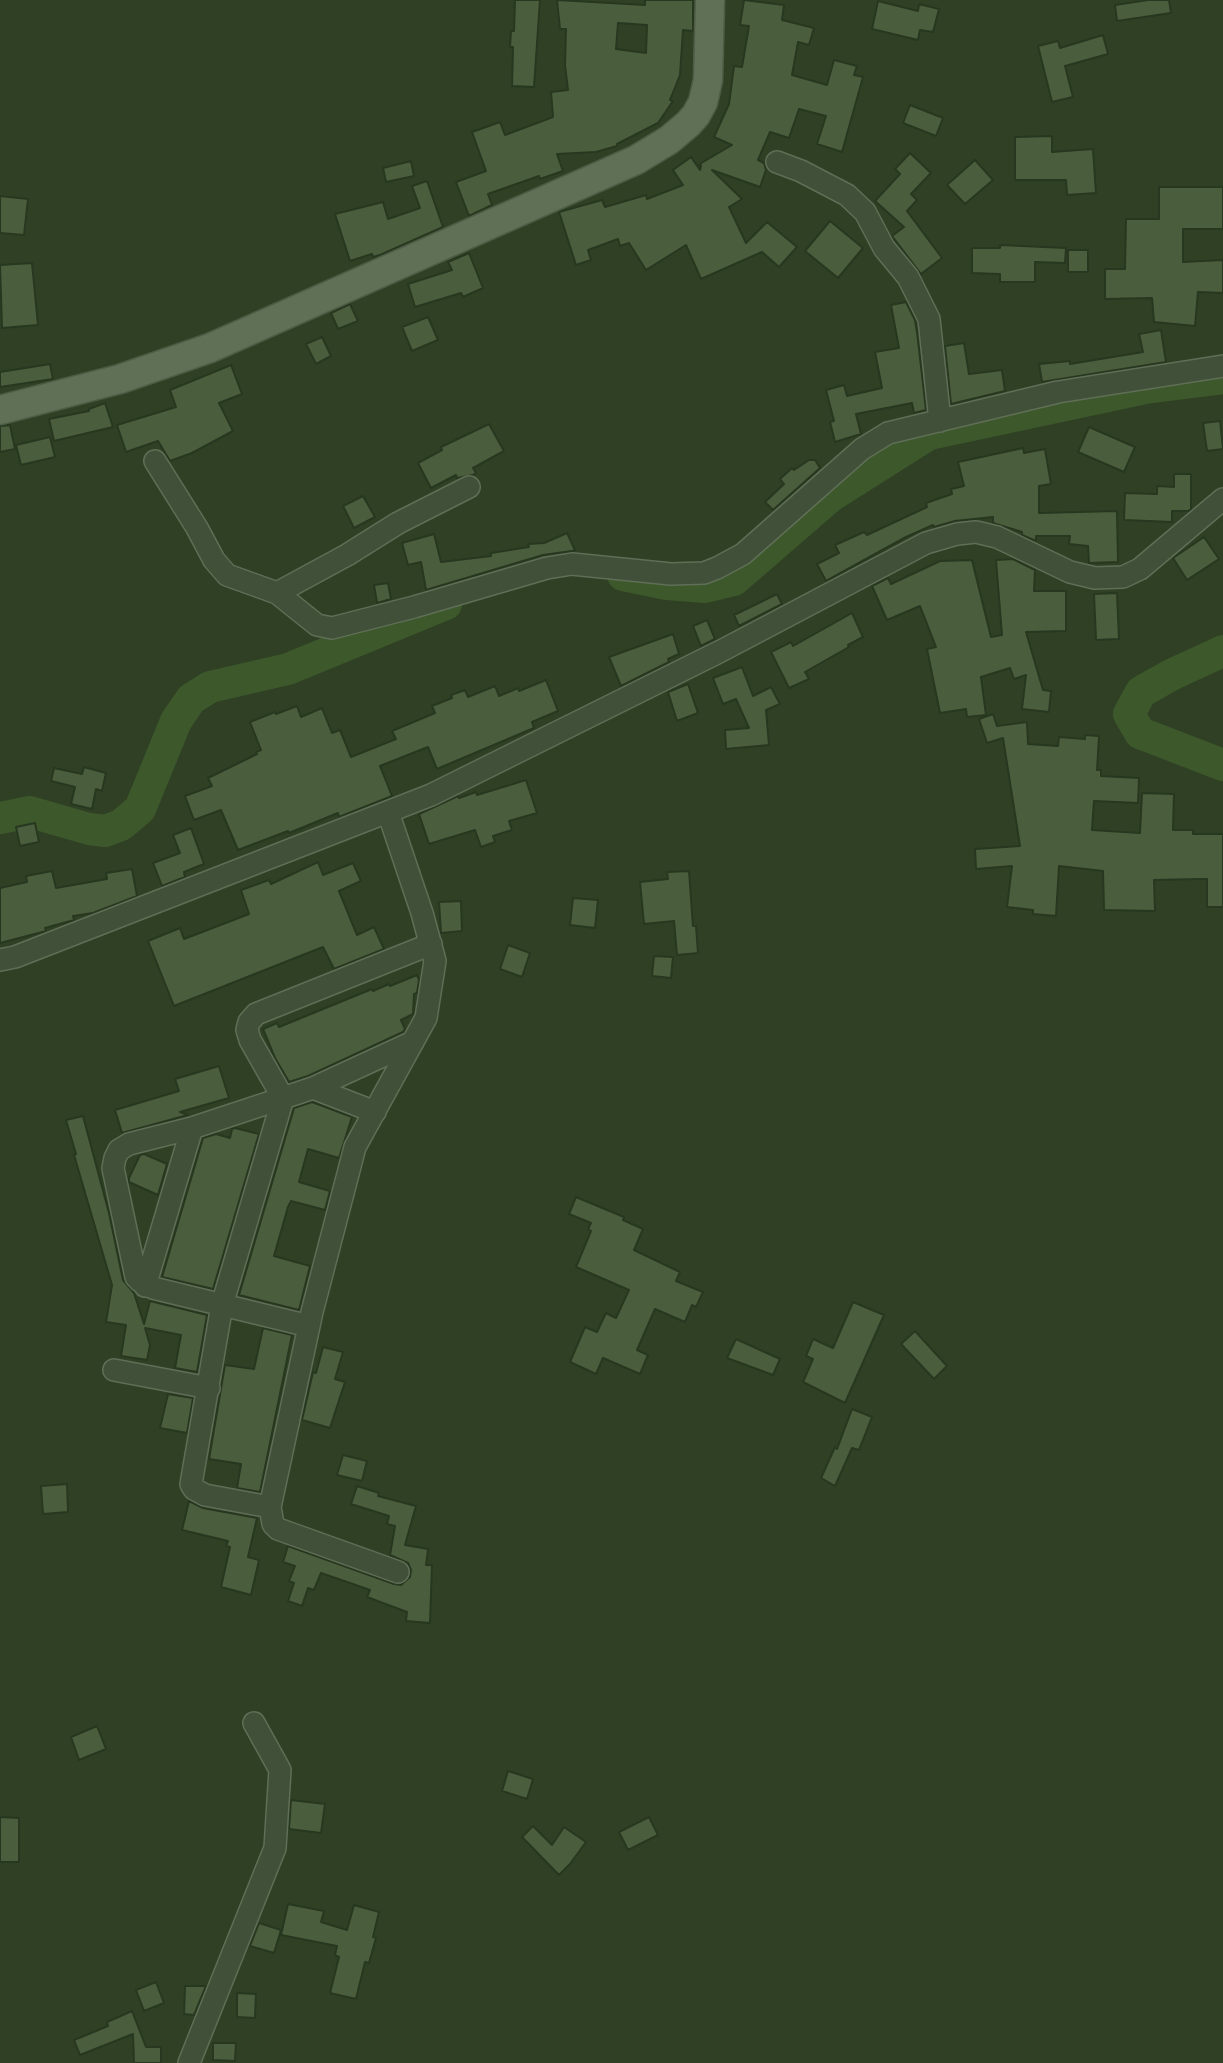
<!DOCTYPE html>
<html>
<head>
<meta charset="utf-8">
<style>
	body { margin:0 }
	canvas { display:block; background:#2f4024 }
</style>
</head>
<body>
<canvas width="1223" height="2063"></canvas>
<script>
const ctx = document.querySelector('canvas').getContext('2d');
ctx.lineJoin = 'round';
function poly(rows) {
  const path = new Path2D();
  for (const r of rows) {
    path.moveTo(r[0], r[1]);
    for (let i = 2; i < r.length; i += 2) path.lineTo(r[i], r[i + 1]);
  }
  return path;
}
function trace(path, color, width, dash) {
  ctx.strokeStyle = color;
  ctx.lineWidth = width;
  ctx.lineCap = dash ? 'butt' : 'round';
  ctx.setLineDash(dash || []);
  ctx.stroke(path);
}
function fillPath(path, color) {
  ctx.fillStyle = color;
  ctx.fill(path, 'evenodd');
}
const river = poly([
	[623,575,667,584,705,587,734,580,831,496,929,434,1145,388,1223,378],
	[1223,651,1171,675,1141,692,1129,714,1140,733,1223,765],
	[0,818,30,812,89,829,105,831,121,825,140,809,176,721,191,699,210,687,288,669,446,604]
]);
const building = poly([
	[515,0,540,0,534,87,512,86,513,47,510,47,511,31,514,31,515,0],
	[557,0,645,5,645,0,693,0,693,31,683,30,680,75,670,100,673,101,658,123,617,144,617,146,596,152,557,154,563,171,540,179,539,176,488,194,492,205,469,216,456,182,486,171,472,132,500,122,505,135,553,117,551,92,568,90,565,65,566,29,560,29,557,0],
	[618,23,647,25,646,53,616,49,618,23],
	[744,0,784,5,782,20,814,28,809,45,798,42,792,75,827,85,834,60,857,66,854,75,863,77,842,152,817,144,826,116,799,109,789,138,770,132,758,160,764,163,766,170,760,187,712,170,742,199,729,207,746,243,767,222,797,247,779,267,762,252,701,279,686,245,646,270,629,243,620,246,618,239,588,250,591,260,576,265,559,212,602,200,605,207,646,195,647,199,683,185,673,170,691,157,700,170,701,166,699,165,703,162,732,145,714,137,729,104,734,66,742,67,749,26,740,25,744,0],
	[1148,0,1169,0,1171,13,1117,21,1115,5,1148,0],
	[878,1,918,11,919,4,939,9,933,32,920,30,918,40,872,29,878,1],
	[1103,35,1108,54,1065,66,1073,97,1052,102,1038,46,1058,41,1060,48,1103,35],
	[910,105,943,118,936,136,903,123,910,105],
	[1052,136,1052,152,1093,149,1096,193,1067,195,1066,180,1015,180,1015,137,1052,136],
	[910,153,931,173,911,194,917,200,907,211,942,258,921,274,892,236,904,227,875,201,900,174,895,169,910,153],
	[975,160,993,180,965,204,947,185,975,160],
	[411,161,414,176,386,182,383,168,411,161],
	[427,181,443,227,380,255,373,257,372,254,350,261,335,214,383,202,388,219,420,208,412,186,427,181],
	[1159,187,1223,187,1223,229,1183,229,1183,262,1223,260,1223,293,1198,292,1195,326,1154,322,1152,298,1105,299,1105,269,1125,269,1126,219,1159,219,1159,187],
	[0,196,28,199,24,235,0,233,0,196],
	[830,221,863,248,838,278,805,251,830,221],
	[1000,245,1066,248,1065,263,1035,262,1035,282,1000,282,1000,274,972,273,972,248,1000,248,1000,245],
	[1068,250,1088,250,1088,272,1068,272,1068,250],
	[469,253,483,288,463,297,461,293,415,307,408,284,452,270,448,262,469,253],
	[32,263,38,325,2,328,0,265,32,263],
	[906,302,915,320,917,332,926,410,914,413,912,403,856,414,861,434,835,442,830,422,834,421,826,390,844,385,847,396,882,388,875,352,899,348,891,305,906,302],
	[350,304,358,321,338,329,331,313,350,304],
	[428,317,438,340,412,351,402,327,428,317],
	[1161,330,1166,362,1042,382,1039,364,1070,361,1070,364,1143,352,1139,334,1161,330],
	[322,337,331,356,316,364,306,344,322,337],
	[964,343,969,374,1002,370,1005,391,951,404,945,346,964,343],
	[50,364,53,379,0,387,0,372,50,364],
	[231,365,242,394,219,403,233,431,192,453,170,461,158,441,126,452,117,425,176,407,170,390,231,365],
	[105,403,113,427,54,441,49,419,89,411,89,409,105,403],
	[1220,421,1223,449,1207,451,1203,423,1220,421],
	[489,424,504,451,473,468,476,473,473,475,457,478,456,475,431,488,418,463,442,450,441,447,489,424],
	[10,425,15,449,0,452,0,426,10,425],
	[1089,427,1135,447,1124,472,1078,452,1089,427],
	[50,437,55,457,21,465,16,445,50,437],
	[1023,448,1024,453,1045,449,1051,484,1039,486,1039,513,1117,511,1118,562,1089,563,1088,546,1069,544,1070,536,1036,536,1036,541,1022,535,1022,532,993,523,993,517,955,521,934,527,933,525,906,537,826,581,817,564,839,553,835,545,864,532,867,535,927,507,926,503,952,494,951,489,964,486,958,462,1023,448],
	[809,460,815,460,820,468,773,510,765,502,784,484,780,479,792,468,794,470,809,460],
	[1174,474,1191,474,1191,509,1188,511,1172,511,1172,522,1124,520,1125,493,1157,494,1157,486,1174,487,1174,474],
	[363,496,375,517,354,528,343,506,363,496],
	[567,533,575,550,572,551,543,555,426,590,421,562,408,565,402,543,434,534,441,562,491,556,491,553,529,547,528,544,544,543,567,533],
	[1204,537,1219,559,1187,580,1173,558,1204,537],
	[1013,559,1035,570,1034,591,1066,591,1066,631,1026,632,1043,690,1051,691,1049,712,1022,709,1026,675,1014,679,1010,668,981,677,986,715,967,717,966,709,940,713,927,649,936,647,920,606,887,620,872,586,888,578,891,584,940,561,972,560,991,637,1002,635,996,560,1013,559],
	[388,583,391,599,377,603,374,585,388,583],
	[1117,593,1119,639,1096,640,1094,594,1117,593],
	[777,594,782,604,739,626,734,615,777,594],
	[852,613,863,637,848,645,849,647,805,672,809,679,789,688,771,652,791,642,793,646,852,613],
	[707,620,715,639,701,646,693,626,707,620],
	[673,634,679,654,668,659,669,662,621,686,609,657,673,634],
	[742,667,753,696,771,687,780,704,766,710,769,745,726,749,725,730,749,728,736,699,723,704,713,678,742,667],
	[546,680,558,711,532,722,534,728,437,769,428,747,380,766,392,796,339,817,338,813,289,833,288,831,238,850,221,810,194,820,185,796,212,786,208,778,257,754,256,752,261,750,250,722,275,712,276,714,297,706,301,717,322,708,332,733,340,730,351,757,396,739,392,731,435,713,432,706,452,698,451,695,465,690,468,697,495,686,499,696,518,688,519,691,546,680],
	[688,684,698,713,677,721,668,692,688,684],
	[993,714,997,726,1027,722,1028,744,1058,746,1059,737,1085,739,1085,735,1099,736,1097,770,1101,770,1101,776,1139,778,1138,803,1094,801,1092,830,1140,833,1142,793,1174,794,1173,830,1193,830,1193,834,1223,834,1223,907,1207,907,1207,879,1201,879,1154,880,1155,911,1104,910,1103,871,1059,866,1056,916,1033,914,1033,910,1007,907,1012,866,976,869,975,849,1020,846,1003,738,987,743,979,719,993,714],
	[84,767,106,773,102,791,96,789,92,809,71,804,75,787,51,781,54,768,82,774,84,767],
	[526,780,537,813,509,821,512,830,493,836,495,842,481,847,475,830,429,844,419,814,458,796,459,798,476,792,477,795,526,780],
	[35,823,39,842,20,846,16,827,35,823],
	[191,828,204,864,184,872,185,877,162,886,153,863,180,853,173,835,191,828],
	[318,862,323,875,353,863,361,881,339,891,357,935,374,927,384,949,334,969,323,947,174,1006,148,941,180,928,184,939,249,914,241,890,269,880,271,884,318,862],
	[132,869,137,896,93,913,73,916,74,920,45,928,46,931,0,943,0,888,27,882,26,876,52,871,56,888,107,879,106,873,132,869],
	[689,871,693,926,696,926,698,953,677,955,674,921,644,924,640,882,668,879,667,872,689,871],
	[573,898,598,900,595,928,570,925,573,898],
	[461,901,462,931,441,933,439,902,461,901],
	[508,945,530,953,522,977,500,969,508,945],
	[654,956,673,957,671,978,652,976,654,956],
	[417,975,419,980,417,993,414,994,413,1014,401,1020,405,1029,403,1032,308,1076,289,1082,275,1058,263,1029,277,1023,279,1027,372,989,373,991,389,984,390,986,417,975],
	[219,1066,229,1098,180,1112,188,1115,122,1133,115,1110,179,1091,175,1079,219,1066],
	[312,1102,352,1117,339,1158,308,1149,299,1182,330,1191,325,1210,291,1201,288,1207,274,1256,310,1266,299,1310,239,1295,294,1108,312,1102],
	[83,1116,109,1213,123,1280,134,1293,144,1324,150,1301,207,1315,197,1372,175,1368,181,1335,145,1328,150,1345,147,1360,121,1356,126,1325,106,1322,112,1285,74,1155,76,1154,66,1120,83,1116],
	[235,1128,259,1134,213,1289,162,1277,203,1138,216,1134,230,1138,232,1129,235,1128],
	[144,1154,167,1164,158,1195,129,1182,129,1178,140,1155,144,1154],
	[576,1197,624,1217,623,1220,643,1229,634,1250,680,1272,676,1281,703,1292,696,1307,692,1305,685,1322,655,1309,637,1350,648,1355,640,1374,603,1358,596,1374,570,1362,585,1327,597,1332,606,1313,616,1318,629,1290,576,1267,591,1231,588,1229,591,1223,569,1214,576,1197],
	[853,1302,884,1315,845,1403,803,1382,813,1359,806,1356,813,1339,833,1348,853,1302],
	[263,1328,292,1335,260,1492,237,1488,241,1464,209,1459,225,1365,254,1369,263,1328],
	[915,1331,947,1366,934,1379,901,1344,915,1331],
	[736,1339,780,1359,773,1375,727,1358,736,1339],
	[323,1347,343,1352,335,1379,345,1382,330,1428,302,1420,313,1372,316,1373,323,1347],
	[168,1394,193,1398,187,1433,160,1428,168,1394],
	[852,1409,872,1417,859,1450,852,1448,835,1486,821,1478,835,1447,837,1449,852,1409],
	[343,1455,367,1461,362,1481,337,1475,343,1455],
	[67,1484,68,1512,43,1514,41,1486,67,1484],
	[357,1486,379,1493,378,1496,416,1506,405,1545,428,1549,426,1565,432,1565,430,1623,406,1621,407,1612,367,1597,370,1590,321,1573,314,1590,308,1588,302,1606,288,1601,294,1583,289,1581,295,1566,283,1562,288,1546,394,1584,401,1585,410,1577,411,1570,408,1563,390,1555,395,1526,387,1524,389,1516,351,1504,357,1486],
	[189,1501,203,1508,257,1518,248,1557,259,1560,251,1595,221,1587,230,1547,226,1546,228,1541,182,1530,189,1501],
	[97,1726,106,1749,79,1760,71,1737,97,1726],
	[508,1771,533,1779,527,1799,502,1791,508,1771],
	[291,1800,325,1804,321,1833,289,1829,291,1800],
	[0,1817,19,1818,19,1862,0,1862,0,1817],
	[649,1817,658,1835,628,1850,619,1832,649,1817],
	[533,1826,552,1845,564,1827,586,1842,570,1864,559,1875,522,1837,533,1826],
	[288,1904,324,1911,321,1922,347,1930,354,1905,379,1912,373,1937,376,1938,369,1963,365,1962,356,1999,330,1993,339,1957,335,1955,337,1946,281,1935,288,1904],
	[259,1923,281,1930,274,1953,250,1946,259,1923],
	[156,1982,164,2003,144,2011,136,1990,156,1982],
	[185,1986,206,1986,194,2015,184,2014,185,1986],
	[237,1993,256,1994,255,2018,237,2017,237,1993],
	[132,2011,146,2047,161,2047,161,2063,134,2063,133,2034,80,2055,74,2040,108,2026,107,2022,132,2011],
	[213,2043,236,2043,235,2061,213,2060,213,2043]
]);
const minor = poly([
	[777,162,801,171,847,195,865,212,884,248,908,277,929,319,940,421],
	[155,461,197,528,214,560,227,575,277,593,317,625,332,628,414,607,547,568,572,564,671,574,704,573,717,568,743,554,862,449,888,433,1058,392,1223,366],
	[277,593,347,555,398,523,469,487],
	[388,812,422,913,435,961,426,1018,355,1147,312,1312,270,1507,273,1524,278,1529,398,1572],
	[0,960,15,957,431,795,721,651,926,543,957,534,976,532,997,537,1070,572,1095,578,1123,577,1140,569,1223,499],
	[313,1088,375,1112],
	[145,1286,192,1128],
	[309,1326,153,1288,140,1281,136,1277,113,1168,115,1158,119,1150,129,1144,192,1128,283,1098,250,1040,247,1030,249,1022,256,1014,431,944],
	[114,1370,209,1388],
	[270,1507,205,1495,194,1489,191,1484,222,1305,283,1098,313,1088,413,1042],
	[189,2063,275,1848,280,1770,254,1723]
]);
const major = poly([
	[0,410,120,379,210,348,636,160,669,140,688,124,696,115,703,102,708,80,710,0]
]);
trace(river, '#3d592b', 32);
fillPath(building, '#4a5e3d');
trace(building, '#28371f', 2);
trace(minor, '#5f6e56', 24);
trace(major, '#4d5c44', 31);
trace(minor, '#415038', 21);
trace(major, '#607056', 28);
</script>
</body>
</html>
